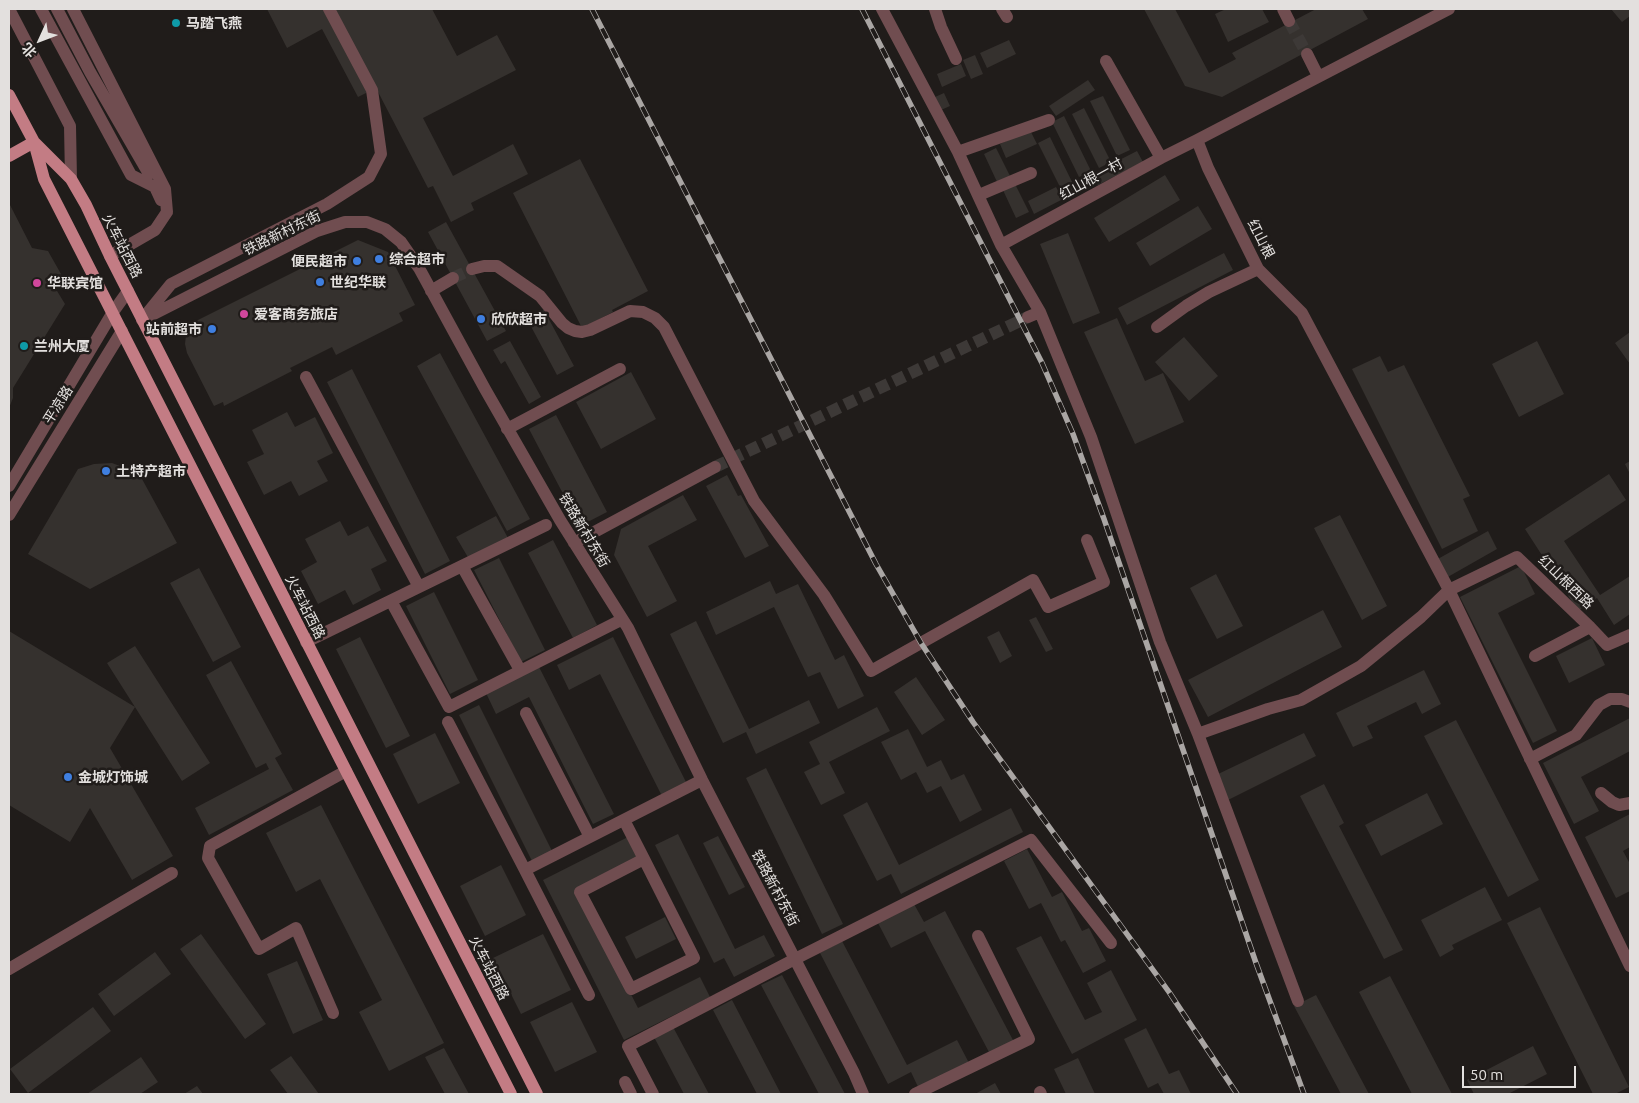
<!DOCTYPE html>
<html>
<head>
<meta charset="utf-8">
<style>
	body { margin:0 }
	#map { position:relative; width:1639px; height:1103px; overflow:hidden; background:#201c1a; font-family:Ubuntu,"Noto Sans SC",sans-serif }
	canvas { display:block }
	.frame { position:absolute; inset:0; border:10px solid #e3e0de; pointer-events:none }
	.north { position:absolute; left:15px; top:15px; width:50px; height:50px; -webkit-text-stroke:4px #201c1a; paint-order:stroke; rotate:227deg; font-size:14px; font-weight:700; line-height:20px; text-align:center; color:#e3e0de }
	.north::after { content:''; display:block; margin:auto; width:18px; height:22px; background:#e3e0de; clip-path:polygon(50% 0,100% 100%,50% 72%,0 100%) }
	.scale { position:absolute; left:1462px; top:1066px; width:114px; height:22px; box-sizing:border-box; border:2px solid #e3e0de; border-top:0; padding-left:6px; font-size:15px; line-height:18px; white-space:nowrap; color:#e3e0de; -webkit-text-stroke:4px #201c1a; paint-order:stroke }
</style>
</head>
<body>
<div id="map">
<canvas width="1639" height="1103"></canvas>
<div class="frame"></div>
<div class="north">北</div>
<div class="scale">50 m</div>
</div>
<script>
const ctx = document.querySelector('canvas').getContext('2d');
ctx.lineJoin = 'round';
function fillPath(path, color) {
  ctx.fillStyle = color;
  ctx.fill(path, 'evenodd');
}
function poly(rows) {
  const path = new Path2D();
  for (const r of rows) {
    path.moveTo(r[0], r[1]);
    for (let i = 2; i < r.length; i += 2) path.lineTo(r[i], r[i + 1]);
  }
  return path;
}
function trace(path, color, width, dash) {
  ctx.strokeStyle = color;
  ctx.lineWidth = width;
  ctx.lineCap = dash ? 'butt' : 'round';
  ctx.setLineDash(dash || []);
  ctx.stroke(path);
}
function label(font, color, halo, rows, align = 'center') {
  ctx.font = font + ' Ubuntu,"Noto Sans SC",sans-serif';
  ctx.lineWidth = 5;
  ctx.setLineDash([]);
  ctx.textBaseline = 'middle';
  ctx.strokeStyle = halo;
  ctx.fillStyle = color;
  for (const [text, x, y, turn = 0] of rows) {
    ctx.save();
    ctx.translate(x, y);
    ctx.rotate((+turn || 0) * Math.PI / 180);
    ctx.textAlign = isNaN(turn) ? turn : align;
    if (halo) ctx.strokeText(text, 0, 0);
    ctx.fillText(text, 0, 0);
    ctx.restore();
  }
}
const building = poly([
	[267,9,432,9,457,56,497,35,516,70,423,118,453,176,513,144,528,174,471,203,474,210,451,222,433,186,428,188,376,88,358,97,322,29,287,48],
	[1144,9,1175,9,1209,73,1236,59,1232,53,1316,9,1362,9,1368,19,1222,97,1185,86],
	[1226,9,1262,9,1269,22,1228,42,1215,14],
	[1611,9,1630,9,1630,16,1622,22],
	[1009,40,1016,54,987,68,980,53],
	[975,55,983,74,971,79,963,60],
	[961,64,966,76,942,87,937,74],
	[1088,80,1095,90,1056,116,1049,106],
	[944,93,950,106,941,110,935,97],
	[1103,96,1130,150,1117,156,1090,101],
	[1084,108,1111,162,1099,168,1072,114],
	[1064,116,1091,171,1079,177,1052,122],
	[1030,130,1037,144,1006,158,1000,144],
	[1050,137,1077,192,1065,197,1038,143],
	[996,148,1011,178,998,184,984,154],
	[1137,151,1143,162,1098,185,1092,174],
	[580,159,648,291,612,310,613,312,582,328,513,193],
	[1165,175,1180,200,1109,242,1094,218],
	[1014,182,1029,212,1016,218,1002,188],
	[1056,187,1063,199,1034,214,1028,201],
	[9,203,32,248,48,251,61,274,54,286,65,304,13,388,13,398,9,408],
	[1198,206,1212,229,1150,266,1136,243],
	[446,222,506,331,487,341,428,232],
	[1068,233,1100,313,1073,324,1040,244],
	[358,240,388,252,415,305,399,313,403,321,336,355,332,347,290,368,292,371,224,406,223,402,214,406,187,353,185,344,186,335,191,326,198,320],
	[1224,253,1233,270,1127,325,1118,308],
	[544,310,574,366,557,375,527,319],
	[1117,318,1145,381,1163,373,1184,422,1135,444,1084,332],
	[1630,332,1630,364,1615,343],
	[1184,337,1218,376,1189,401,1155,362],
	[510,341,541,397,529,404,505,361,501,364,493,350],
	[1537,341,1564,394,1519,417,1492,364],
	[440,353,530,519,507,531,417,366],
	[1380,356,1388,372,1404,365,1470,496,1463,499,1478,531,1442,549,1352,369],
	[352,369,450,561,425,574,327,382],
	[631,372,656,419,601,449,576,402],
	[287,412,295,427,315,417,333,453,317,461,328,481,299,496,291,481,264,495,247,462,264,454,252,430],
	[556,415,607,512,580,526,529,429],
	[1630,461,1630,474,1625,464],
	[112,463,128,469,142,479,177,543,90,589,28,554,78,469,94,464],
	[1609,474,1626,500,1564,541,1600,595,1630,576,1630,614,1614,625,1597,598,1578,611,1525,529],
	[727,475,738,496,741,495,769,546,745,558,706,486],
	[683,495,697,520,648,546,677,601,647,617,614,555,621,529],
	[1340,515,1387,606,1362,620,1314,528],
	[496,516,508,538,469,559,456,537],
	[340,521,348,536,368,526,387,561,371,569,381,590,353,605,345,590,318,604,301,571,317,562,305,539],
	[1488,531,1497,549,1446,578,1436,560],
	[553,540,597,625,573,638,528,553],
	[499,558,545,650,521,662,474,570],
	[1521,566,1535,594,1498,613,1557,731,1533,743,1460,597],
	[199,568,241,647,213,662,170,583],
	[1216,574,1243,626,1217,639,1190,588],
	[770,581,776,594,798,584,835,660,844,655,864,696,838,709,820,672,808,677,774,607,716,635,706,612],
	[434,592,478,680,450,694,406,606],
	[1323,610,1342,647,1208,717,1188,680],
	[1036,617,1053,649,1046,652,1029,620],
	[696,621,749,729,809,700,820,723,756,754,746,732,723,743,670,634],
	[9,631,135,707,110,748,173,856,132,880,90,808,70,842,9,805],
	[999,631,1012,656,1000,663,987,637],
	[360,637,410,736,386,748,336,649],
	[613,637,687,784,662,796,600,674,569,690,557,665],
	[1592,638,1605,665,1569,683,1556,656],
	[135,646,210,763,182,781,107,663],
	[231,661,282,754,275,758,293,790,209,835,195,808,269,769,266,763,256,768,206,675],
	[539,667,614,814,593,824,529,697,496,714,486,693],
	[1424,670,1441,704,1422,714,1416,702,1367,726,1373,738,1353,747,1336,713],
	[916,677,945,720,922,735,894,692],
	[479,705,552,851,532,861,459,715],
	[877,707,890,731,829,762,845,793,821,805,804,772,820,764,809,742],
	[1630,718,1630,751,1581,777,1599,811,1574,824,1543,763],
	[1456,720,1539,880,1508,897,1424,736],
	[908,729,927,767,941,760,951,780,964,774,982,810,960,822,941,786,927,793,916,772,901,780,881,742],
	[435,733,460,783,418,804,393,754],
	[1304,733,1316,756,1228,800,1216,775],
	[766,768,843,924,822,934,746,778],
	[1324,784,1344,823,1339,826,1403,950,1384,959,1300,796],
	[1427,793,1443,824,1381,856,1365,825],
	[867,802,899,865,1011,808,1023,832,901,894,891,874,877,881,843,815],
	[321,805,444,1043,389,1071,359,1012,382,1000,320,879,296,892,266,833],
	[1630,814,1630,847,1623,851,1630,864,1630,891,1616,898,1585,837],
	[678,834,735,949,764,935,775,956,734,977,724,958,714,963,655,845],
	[718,836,745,887,729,895,703,843],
	[628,837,638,857,577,888,638,1008,700,977,710,997,624,1040,543,880],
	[1027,849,1052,897,1062,892,1082,931,1089,928,1106,961,1083,973,1065,940,1061,942,1041,903,1029,909,1004,861],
	[501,865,526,915,485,936,460,886],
	[1485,887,1502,920,1452,945,1454,949,1440,957,1421,920],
	[914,904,924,922,945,911,1014,1042,990,1054,925,931,891,948,878,923],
	[1540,907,1629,1087,1615,1094,1593,1094,1507,923],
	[665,917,676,939,636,959,625,937],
	[201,934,266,1024,245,1039,180,949],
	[543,934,571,990,521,1014,493,958],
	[1041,936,1085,1020,1102,1012,1087,983,1111,970,1137,1020,1072,1054,1016,948],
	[842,941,907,1065,957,1040,969,1063,919,1089,911,1072,888,1084,820,953],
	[155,952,171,974,114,1016,98,994],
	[297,961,323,1020,293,1034,267,974],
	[782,975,845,1094,819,1094,761,985],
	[1390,976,1452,1094,1412,1094,1359,992],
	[1316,995,1369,1094,1341,1094,1294,1006],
	[732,1000,781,1094,757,1094,713,1010],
	[572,1002,597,1052,555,1072,530,1022],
	[93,1007,111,1031,28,1093,10,1069],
	[673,1027,709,1094,684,1094,654,1037],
	[1146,1028,1169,1074,1179,1070,1191,1094,1164,1094,1158,1083,1148,1088,1124,1039],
	[1533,1046,1547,1074,1508,1094,1474,1094,1467,1080],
	[444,1048,469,1094,445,1094,425,1057],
	[291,1056,319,1094,288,1094,270,1070],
	[141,1057,158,1082,140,1094,87,1094],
	[1078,1058,1095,1094,1066,1094,1054,1069],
	[995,1083,1001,1094,975,1094],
	[197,1086,203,1094,184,1094]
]);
const minorTunnel = poly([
	[1289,21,1307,54],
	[453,278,472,269],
	[715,467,1028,317]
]);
const minor = poly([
	[9,9,70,126,71,179],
	[41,9,131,175,155,187,161,200],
	[57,9,90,72,149,174],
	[73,9,165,189,167,212,155,230,110,256],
	[882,9,958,152,1001,245,1040,312,1091,437,1160,642,1198,734,1298,1001],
	[935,9,941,27,956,59],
	[1002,9,1007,17],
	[1283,9,1289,21],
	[1307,54,1318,76],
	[1106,61,1161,158],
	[1197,140,1208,168,1258,269,1302,313,1449,590,1630,966],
	[958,152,1049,120],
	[979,195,1031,173],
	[1001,245,1161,158,1197,140,1449,9],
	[472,269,484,266,497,266,540,296,562,323,568,328,575,331,582,332,590,330,630,311,643,312,655,318,664,327,754,501,824,595,871,671,1033,580,1048,607,1104,582,1087,540],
	[431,291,453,278],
	[145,316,171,284,327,204,369,177,381,154,372,90,329,9],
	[1028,317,1040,312],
	[142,320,317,231,345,222,367,222,385,229,401,242,419,268,485,389,560,520,628,628,702,780,854,1073,863,1094],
	[1157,327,1186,306,1209,292,1258,269],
	[306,377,419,587],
	[507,429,620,369],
	[9,486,113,312,128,291],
	[9,515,122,331],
	[574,543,715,467],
	[462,566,520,670],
	[391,601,449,707,621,620],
	[306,642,546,525],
	[1535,656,1590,627],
	[526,713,590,837],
	[448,722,525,870],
	[1198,734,1268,709,1301,700,1361,666,1421,617,1449,590,1517,557,1590,627,1607,645,1630,635],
	[1530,759,1576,735,1599,705,1610,699,1622,699,1630,702],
	[1601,793,1612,802,1619,805,1630,803],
	[624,820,644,859,694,958,631,989,580,892,644,859],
	[9,969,172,873],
	[589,995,525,870,702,780],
	[333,1013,296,928,259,949,208,858,210,846,346,771],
	[625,1082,631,1094],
	[1040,1092,1041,1094],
	[653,1094,628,1046,795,959,1031,840,1111,943],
	[915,1094,1029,1039,978,936]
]);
const major = poly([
	[9,95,34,142,44,179,511,1094],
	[34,142,71,179,86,205,110,256,537,1094],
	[9,156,34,142]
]);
const rail = poly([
	[592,9,876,564,921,643,973,722,1169,992,1237,1094],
	[862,9,1042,363,1073,434,1104,519,1256,963,1304,1094]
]);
const markers = [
	[176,23,5,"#0f9aa8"],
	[379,259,5,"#3f7fe0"],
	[357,261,5,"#3f7fe0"],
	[320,282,5,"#3f7fe0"],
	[37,283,5,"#d1479c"],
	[244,314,5,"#d1479c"],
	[481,319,5,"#3f7fe0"],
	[212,329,5,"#3f7fe0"],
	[24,346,5,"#0f9aa8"],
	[106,471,5,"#3f7fe0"],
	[68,777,5,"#3f7fe0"]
];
const poiNames = [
	["马踏飞燕",186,23],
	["综合超市",389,259],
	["便民超市",347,261,"right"],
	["世纪华联",330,282],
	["华联宾馆",47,283],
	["爱客商务旅店",254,314],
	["欣欣超市",491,319],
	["站前超市",202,329,"right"],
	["兰州大厦",34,346],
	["土特产超市",116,471],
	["金城灯饰城",78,777]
];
const streetNames = [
	["红山根一村",1091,179,-29],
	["铁路新村东街",282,233,-26],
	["红山根",1261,239,63],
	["火车站西路",122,246,63],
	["平凉路",58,405,-58],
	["铁路新村东街",584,530,59],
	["红山根西路",1566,582,44],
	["火车站西路",305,607,63],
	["铁路新村东街",775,888,62],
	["火车站西路",489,968,63]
];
fillPath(building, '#35312e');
trace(minorTunnel, '#3d3937', 12, [12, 6]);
trace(minor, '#704d50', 12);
trace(major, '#c37c84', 12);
trace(rail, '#aaa6a4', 5.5);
trace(rail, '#201c1a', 4, [11]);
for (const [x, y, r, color] of markers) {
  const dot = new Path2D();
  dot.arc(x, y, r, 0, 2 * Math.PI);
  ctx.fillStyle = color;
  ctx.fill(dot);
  trace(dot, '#201c1a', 2);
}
label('bold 14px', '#e3e0de', '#201c1a', poiNames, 'left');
label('14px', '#e3e0de', '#201c1a', streetNames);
</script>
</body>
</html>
